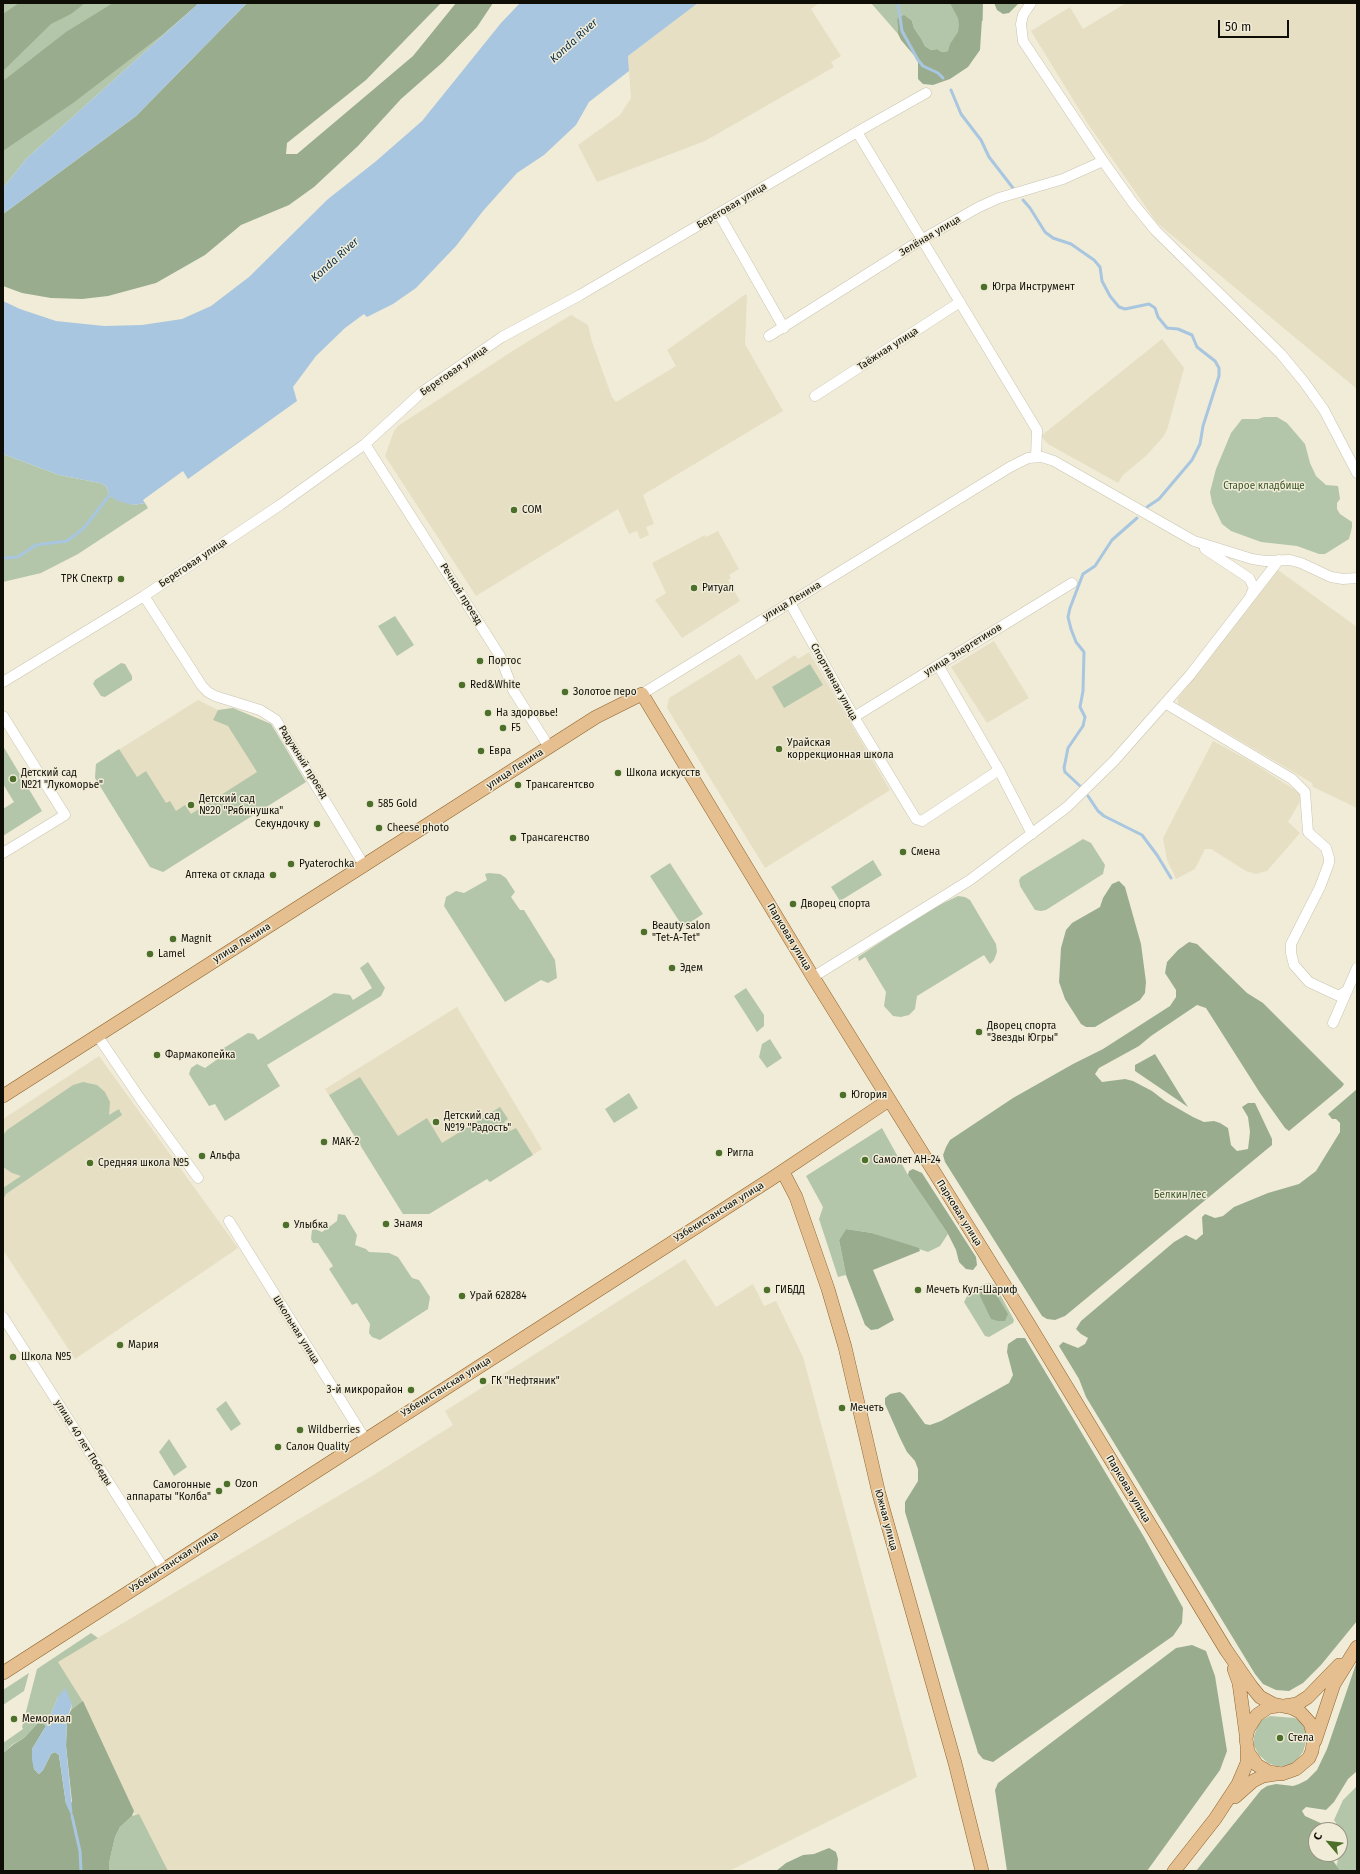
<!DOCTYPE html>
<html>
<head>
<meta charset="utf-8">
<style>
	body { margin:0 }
	#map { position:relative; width:1360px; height:1874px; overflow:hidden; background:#f1ecd8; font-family:"Fira Sans",sans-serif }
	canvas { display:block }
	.frame { position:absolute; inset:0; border:4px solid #0e0d06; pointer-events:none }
	.north { position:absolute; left:1308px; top:1822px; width:40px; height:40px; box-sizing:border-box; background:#f1ecd8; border:1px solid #969384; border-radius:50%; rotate:298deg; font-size:11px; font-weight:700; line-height:16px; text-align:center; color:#0e0d06 }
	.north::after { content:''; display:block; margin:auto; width:14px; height:18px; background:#4c7029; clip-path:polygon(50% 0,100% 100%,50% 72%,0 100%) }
	.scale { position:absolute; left:1218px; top:20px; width:71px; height:18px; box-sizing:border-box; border:2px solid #0e0d06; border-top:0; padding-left:5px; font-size:12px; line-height:14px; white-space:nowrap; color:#0e0d06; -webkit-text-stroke:3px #f1ecd8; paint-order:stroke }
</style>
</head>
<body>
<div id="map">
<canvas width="1360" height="1874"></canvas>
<div class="frame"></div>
<div class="north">С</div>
<div class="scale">50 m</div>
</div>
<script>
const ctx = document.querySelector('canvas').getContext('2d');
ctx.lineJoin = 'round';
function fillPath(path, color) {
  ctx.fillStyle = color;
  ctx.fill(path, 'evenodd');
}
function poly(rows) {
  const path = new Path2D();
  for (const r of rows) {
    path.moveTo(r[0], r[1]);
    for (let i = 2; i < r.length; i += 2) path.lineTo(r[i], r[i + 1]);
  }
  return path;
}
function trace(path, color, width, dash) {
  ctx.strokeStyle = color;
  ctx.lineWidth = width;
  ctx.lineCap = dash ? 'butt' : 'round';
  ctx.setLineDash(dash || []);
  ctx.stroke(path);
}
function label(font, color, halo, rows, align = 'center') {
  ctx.font = font + ' "Fira Sans",sans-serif';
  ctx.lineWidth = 3;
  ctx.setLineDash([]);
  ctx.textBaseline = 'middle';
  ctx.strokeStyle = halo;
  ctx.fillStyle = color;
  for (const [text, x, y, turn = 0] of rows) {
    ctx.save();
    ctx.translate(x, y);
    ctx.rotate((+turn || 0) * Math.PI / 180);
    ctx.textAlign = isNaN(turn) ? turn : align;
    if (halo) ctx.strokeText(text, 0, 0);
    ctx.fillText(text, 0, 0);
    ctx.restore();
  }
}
const built = poly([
	[698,3,819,3,811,9,841,56,831,62,834,67,705,141,597,182,578,145,620,115,631,98,628,56],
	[1126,3,1357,3,1357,389,1157,223,1088,124,1031,31,1070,7,1083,29],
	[746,294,747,295,745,344,783,411,643,495,654,524,646,527,649,535,640,539,637,531,629,534,618,509,476,596,385,456,394,431,398,426,514,350,571,315,588,325,592,342,612,397,616,402,676,366,667,350],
	[1162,339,1184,368,1167,430,1163,437,1147,455,1123,475,1118,483,1048,444,1041,436],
	[718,531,739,569,729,575,731,578,728,580,740,601,682,638,655,600,666,593,652,563,705,535,706,537],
	[1278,570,1357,627,1357,808,1313,787,1312,783,1178,704,1178,698],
	[994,641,1029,698,987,723,951,667],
	[809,652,890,790,765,868,667,708,669,698,740,654,756,680,795,655,798,659],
	[198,700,218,710,233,708,271,724,306,782,163,872,150,867,95,778,96,764],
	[1213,741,1250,761,1301,794,1301,800,1288,822,1300,833,1267,871,1256,874,1246,871,1211,849,1205,849,1195,869,1176,879,1167,860,1163,838],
	[457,1007,542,1149,490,1182,487,1179,429,1214,403,1214,325,1089],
	[99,1056,238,1248,75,1359,3,1250,3,1119],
	[685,1259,716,1307,753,1284,764,1306,776,1301,803,1357,917,1777,729,1871,164,1871,57,1662,377,1473,453,1425,445,1411]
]);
const green = poly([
	[3,3,199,3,26,159,3,188],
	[871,3,983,3,983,20,970,37,948,51,942,52,937,49,931,50,925,46,922,40,914,28,912,21,897,19,898,34],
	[1264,417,1277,417,1287,423,1305,444,1310,463,1316,476,1326,485,1338,486,1340,499,1337,503,1337,509,1340,514,1352,522,1352,527,1349,539,1325,554,1319,554,1297,546,1261,542,1231,531,1222,524,1212,503,1210,492,1216,469,1231,433,1242,419,1258,419],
	[3,454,59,475,100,483,106,486,110,496,133,505,145,503,148,508,78,554,41,573,3,582],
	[395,616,414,645,397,656,378,626],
	[121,663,125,664,132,676,132,680,105,697,101,696,93,684,95,680],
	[810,664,823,685,784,708,772,687],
	[233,708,271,724,306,782,163,872,150,867,95,778,96,764,119,749,137,777,146,771,166,803,170,801,176,811,185,805,191,814,257,772,228,726,213,720,218,710],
	[3,746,42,811,3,836,3,809,14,802,3,784],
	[1083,839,1091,843,1105,865,1103,874,1046,910,1041,911,1035,910,1020,886,1019,880,1021,877],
	[873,860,882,875,840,901,831,887],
	[670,863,703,914,683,927,650,876],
	[489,873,500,874,506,878,515,892,511,897,520,910,524,910,555,960,557,978,548,983,541,980,505,1002,444,906,446,897,456,891,464,893,487,880,485,874],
	[958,896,965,897,970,900,996,944,997,952,994,960,990,964,984,955,917,996,915,1009,909,1015,901,1017,893,1016,884,1006,886,992,865,957,859,961,858,957,931,909],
	[368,962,385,988,381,996,267,1065,280,1086,225,1121,215,1104,209,1106,189,1074,191,1068,197,1064,205,1068,219,1058,219,1051,248,1033,254,1034,258,1040,334,993,350,995,353,1000,372,988,360,968],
	[746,988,764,1015,764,1026,757,1032,734,996],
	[770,1039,782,1058,767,1068,759,1057,762,1044],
	[360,1077,398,1136,427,1118,442,1143,500,1107,508,1119,504,1122,510,1131,516,1128,533,1155,490,1182,487,1179,429,1214,403,1214,329,1095],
	[83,1082,97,1085,105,1092,110,1102,109,1115,119,1109,122,1115,6,1194,3,1200,3,1188,21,1176,12,1173,3,1167,3,1135,7,1130,73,1085],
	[629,1093,638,1108,614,1123,605,1109],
	[882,1128,908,1175,948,1234,940,1246,928,1252,872,1233,846,1229,839,1240,846,1275,838,1277,819,1219,823,1207,806,1176],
	[338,1214,345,1215,357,1235,355,1245,366,1249,369,1252,389,1253,398,1257,412,1278,419,1280,430,1297,428,1309,380,1340,372,1337,369,1333,370,1324,357,1303,352,1305,329,1269,333,1266,318,1243,313,1243,311,1239,312,1230,315,1229,322,1232,337,1221],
	[989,1283,995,1285,1014,1320,1013,1323,989,1337,985,1336,964,1302,967,1296,984,1284],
	[226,1401,241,1424,231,1431,216,1409],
	[169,1439,187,1467,174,1476,159,1452],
	[91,1633,98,1638,58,1662,83,1702,71,1710,72,1704,58,1697,46,1726,42,1723,37,1724,24,1738,13,1744,3,1753,3,1743,23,1729,22,1727,37,1669],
	[29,1673,24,1691,3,1705,3,1690],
	[1270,1716,1295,1718,1301,1722,1305,1729,1307,1738,1303,1752,1296,1761,1288,1766,1276,1766,1268,1763,1259,1755,1254,1746,1254,1736,1258,1725,1262,1720],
	[1357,1786,1357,1871,1335,1871,1344,1836,1334,1820,1343,1800],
	[139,1814,168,1871,109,1871,109,1863,115,1837,120,1827,132,1816]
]);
const forest = poly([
	[19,3,85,3,71,14,51,24,3,71,3,14],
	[113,3,199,3,162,35,73,103,3,151,3,81,66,32],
	[247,3,441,3,366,80,287,143,286,154,297,154,413,56,456,3,493,3,477,27,443,62,401,99,358,146,314,187,289,205,241,225,205,255,156,283,108,296,82,299,51,298,22,293,3,286,3,214,136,116],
	[950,3,983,3,980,50,968,67,950,79,933,85,923,84,918,79,918,60,901,40,898,34,897,19,904,15,912,21,914,28,922,40,925,46,931,50,937,49,942,52,948,51,950,44,958,32,959,25,958,18],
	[994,3,1019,3,1009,13,1003,14,997,10],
	[1119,881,1125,887,1141,944,1146,982,1145,993,1140,1000,1095,1027,1086,1027,1081,1024,1065,999,1059,982,1061,948,1066,930,1072,923,1100,907,1103,898,1112,884],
	[1189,942,1197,944,1247,993,1263,1003,1344,1084,1342,1087,1289,1131,1285,1128,1260,1093,1206,1008,1197,1005,1151,1036,1139,1046,1099,1068,1095,1074,1102,1082,1125,1079,1133,1081,1152,1091,1165,1101,1193,1117,1204,1122,1214,1121,1220,1123,1228,1128,1231,1145,1237,1151,1248,1149,1250,1132,1248,1117,1242,1107,1248,1103,1255,1103,1272,1139,1272,1145,1065,1316,1055,1320,1047,1319,1042,1316,945,1162,943,1155,946,1147,950,1140,1013,1098,1073,1064,1103,1049,1170,1006,1176,997,1176,990,1165,973,1167,962,1178,950],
	[1155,1054,1182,1098,1188,1107,1135,1071,1135,1065],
	[1357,1089,1357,1621,1321,1665,1303,1683,1289,1691,1276,1690,1263,1684,1255,1674,1086,1397,1079,1379,1059,1346,1063,1342,1078,1348,1085,1344,1088,1338,1081,1334,1076,1329,1081,1321,1174,1242,1186,1235,1196,1240,1203,1234,1202,1217,1205,1214,1215,1218,1223,1216,1234,1207,1268,1193,1299,1184,1316,1171,1340,1132,1340,1123,1336,1119,1332,1119,1328,1114],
	[913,1169,922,1173,976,1257,977,1265,973,1270,966,1269,959,1262,956,1250,948,1234,908,1175,909,1171],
	[846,1229,872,1233,919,1248,920,1251,873,1270,894,1320,878,1329,871,1330,865,1325,846,1275,839,1240],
	[985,1287,991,1288,997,1296,1008,1314,1005,1321,998,1321,991,1319,980,1296,981,1291],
	[1017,1338,1025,1338,1144,1537,1183,1608,1182,1623,1173,1636,993,1762,983,1759,978,1753,905,1512,905,1502,918,1481,918,1469,915,1461,907,1452,900,1438,885,1404,885,1398,890,1394,900,1392,904,1395,925,1424,930,1425,941,1421,1009,1383,1013,1375,1007,1352,1008,1344],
	[1192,1645,1206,1651,1215,1676,1227,1751,1220,1770,1147,1871,1007,1871,995,1790,998,1783,1176,1648],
	[1357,1661,1357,1771,1348,1779,1334,1802,1326,1810,1306,1807,1302,1811,1305,1816,1336,1830,1316,1830,1316,1854,1331,1854,1332,1859,1340,1871,1196,1871,1261,1790,1267,1786,1276,1784,1293,1786,1299,1784,1307,1780,1317,1770,1327,1749],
	[83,1701,134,1811,132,1816,120,1827,115,1837,109,1863,109,1871,3,1871,3,1753,14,1744,24,1738,37,1724,42,1723,46,1726,32,1749,34,1769,39,1774,43,1770,51,1754,55,1752,59,1755,66,1804,72,1802,66,1746,67,1719,71,1710],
	[829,1848,836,1852,838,1859,837,1871,776,1871,786,1863,803,1855,814,1854]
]);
const water = poly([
	[199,3,247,3,136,116,3,214,3,188,26,159],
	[520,3,698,3,628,56,629,71,589,102,576,125,544,155,517,173,483,211,456,246,416,288,393,304,367,317,364,314,345,328,316,356,293,387,297,401,188,479,183,471,143,500,145,503,133,505,118,501,110,496,106,486,100,483,59,475,3,454,3,301,20,309,56,321,104,326,142,325,182,319,211,306,249,277,328,199,375,162,422,121,501,23],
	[65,1688,72,1704,67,1719,66,1746,73,1819,66,1804,59,1755,55,1752,51,1754,43,1770,39,1774,34,1769,32,1760,32,1749,46,1726,58,1697]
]);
const stream = poly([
	[898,3,902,31,918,60,923,66,938,73,943,78],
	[951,90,961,114,981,140,989,157,1013,188],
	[1023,200,1030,208,1045,232,1053,238,1071,244,1094,260,1100,267,1102,281,1110,296,1119,307,1125,309,1149,304,1155,308,1158,317,1167,328,1178,329,1192,335,1197,347,1215,361,1219,368,1219,376,1203,426,1200,444,1192,460,1159,499,1147,507],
	[3,558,18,557,36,545,67,541,84,528,111,493],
	[1080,786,1065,772,1064,768,1068,748,1083,726,1085,717,1080,707,1083,691,1084,652,1076,642,1071,629,1068,617,1070,608,1083,574,1095,566,1112,540,1137,518],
	[1088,796,1098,811,1104,816,1142,835,1157,855,1171,878],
	[72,1816,80,1851,81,1871]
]);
const minor = poly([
	[1031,3,1023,15,1021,24,1023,41,1103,161,1133,203,1156,231,1281,354,1304,382,1324,410,1357,473],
	[857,132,1037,430,1036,457],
	[719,214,784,328],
	[769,336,921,240,979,207,999,198,1063,179,1103,161],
	[815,396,960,302],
	[365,444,500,656,513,690,549,747],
	[1205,549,1249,578,1254,588,1251,595],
	[144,596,202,686,208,692,215,696,260,710,276,720,364,865],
	[790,603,854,717,916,819,922,821,999,770],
	[938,665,999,770,1032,834],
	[3,682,144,596,280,505,365,444,422,392,502,337,580,295,857,132,926,93],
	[642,694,1010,467,1028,458,1042,457,1054,461,1194,541,1252,559,1265,561,1290,560,1301,563,1331,577,1343,579,1357,578],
	[1165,703,1292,779,1305,792,1308,832,1326,848,1329,858,1329,863,1320,887,1291,944,1291,953,1294,965,1309,982,1339,996,1346,991],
	[3,716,65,815,3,853],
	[854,717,1072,583],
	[813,977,970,880,1067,807,1114,761,1190,675,1279,560],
	[1333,1023,1357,968],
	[97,1035,141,1100,198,1178],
	[229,1221,365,1439],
	[3,1317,164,1569]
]);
const major = poly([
	[3,1096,549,747,596,717,642,694,813,977,1028,1323,1226,1650,1251,1686,1260,1697,1273,1704,1292,1708,1300,1712,1310,1723,1314,1737,1312,1751,1309,1758,1296,1769,1282,1774,1269,1772,1257,1765,1248,1752,1246,1739,1248,1729,1257,1715,1269,1707,1277,1706],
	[783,1172,796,1197,828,1289,845,1347,879,1494,955,1763,982,1871],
	[1234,1669,1239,1683,1246,1734],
	[3,1673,771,1179,889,1100],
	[1284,1706,1297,1704,1308,1697,1339,1665],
	[1315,1741,1334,1684,1357,1647],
	[1235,1797,1253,1781,1263,1776,1276,1774],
	[1174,1871,1215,1819,1238,1784,1247,1763,1247,1748]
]);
const markers = [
	[984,287,4,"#4c7029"],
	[514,510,4,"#4c7029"],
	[121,579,4,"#4c7029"],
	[694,588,4,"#4c7029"],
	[480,661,4,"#4c7029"],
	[462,685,4,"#4c7029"],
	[565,692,4,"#4c7029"],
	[488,713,4,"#4c7029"],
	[503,728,4,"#4c7029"],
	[779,749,4,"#4c7029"],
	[481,751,4,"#4c7029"],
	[618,773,4,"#4c7029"],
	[13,779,4,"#4c7029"],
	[518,785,4,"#4c7029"],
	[370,804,4,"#4c7029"],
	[191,805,4,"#4c7029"],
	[317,824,4,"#4c7029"],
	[379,828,4,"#4c7029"],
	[513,838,4,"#4c7029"],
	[903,852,4,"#4c7029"],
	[291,864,4,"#4c7029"],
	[273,875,4,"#4c7029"],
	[793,904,4,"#4c7029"],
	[644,932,4,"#4c7029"],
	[173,939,4,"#4c7029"],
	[150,954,4,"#4c7029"],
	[672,968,4,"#4c7029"],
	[979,1032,4,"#4c7029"],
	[157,1055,4,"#4c7029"],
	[843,1095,4,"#4c7029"],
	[436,1122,4,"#4c7029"],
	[324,1142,4,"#4c7029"],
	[719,1153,4,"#4c7029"],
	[202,1156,4,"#4c7029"],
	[865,1160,4,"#4c7029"],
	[90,1163,4,"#4c7029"],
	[386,1224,4,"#4c7029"],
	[286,1225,4,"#4c7029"],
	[767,1290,4,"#4c7029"],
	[918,1290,4,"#4c7029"],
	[462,1296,4,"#4c7029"],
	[120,1345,4,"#4c7029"],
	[13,1357,4,"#4c7029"],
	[483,1381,4,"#4c7029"],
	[411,1390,4,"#4c7029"],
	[842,1408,4,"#4c7029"],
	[300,1430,4,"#4c7029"],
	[278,1447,4,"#4c7029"],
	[227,1484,4,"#4c7029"],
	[219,1491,4,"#4c7029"],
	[14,1719,4,"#4c7029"],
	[1280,1738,4,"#4c7029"]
];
const streetNames = [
	["Береговая улица",732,206,-31],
	["Зелёная улица",930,236,-31],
	["Таёжная улица",888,349,-33],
	["Береговая улица",454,371,-35],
	["Береговая улица",193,563,-34],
	["Речной проезд",461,594,58],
	["улица Ленина",792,601,-31],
	["улица Энергетиков",963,650,-32],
	["Спортивная улица",834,682,61],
	["Радужный проезд",303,762,58],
	["улица Ленина",515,769,-33],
	["Парковая улица",789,937,59],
	["улица Ленина",242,943,-32],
	["Узбекистанская улица",719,1212,-32],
	["Парковая улица",959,1213,58],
	["Школьная улица",296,1330,58],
	["Узбекистанская улица",446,1387,-32],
	["улица 40 лет Победы",83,1443,58],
	["Парковая улица",1128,1489,59],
	["Южная улица",886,1520,75],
	["Узбекистанская улица",174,1562,-33]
];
const poiNames = [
	["Югра Инструмент",992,287],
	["СОМ",522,510],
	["ТРК Спектр",113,579,"right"],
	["Ритуал",702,588],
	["Портос",488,661],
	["Red&White",470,685],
	["Золотое перо",573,692],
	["На здоровье!",496,713],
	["F5",511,728],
	["Урайская",787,743],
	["коррекционная школа",787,755],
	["Евра",489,751],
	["Детский сад",21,773],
	["№21 \"Лукоморье\"",21,785],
	["Школа искусств",626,773],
	["Трансагентсво",526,785],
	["Детский сад",199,799],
	["№20 \"Рябинушка\"",199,811],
	["585 Gold",378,804],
	["Секундочку",309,824,"right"],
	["Cheese photo",387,828],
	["Трансагенство",521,838],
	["Смена",911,852],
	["Pyaterochka",299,864],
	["Аптека от склада",265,875,"right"],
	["Дворец спорта",801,904],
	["Beauty salon",652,926],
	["\"Tet-A-Tet\"",652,938],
	["Magnit",181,939],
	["Lamel",158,954],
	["Эдем",680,968],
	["Дворец спорта",987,1026],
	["\"Звезды Югры\"",987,1038],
	["Фармакопейка",165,1055],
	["Югория",851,1095],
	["Детский сад",444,1116],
	["№19 \"Радость\"",444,1128],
	["МАК-2",332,1142],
	["Ригла",727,1153],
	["Альфа",210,1156],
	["Самолет АН-24",873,1160],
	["Средняя школа №5",98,1163],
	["Знамя",394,1224],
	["Улыбка",294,1225],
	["ГИБДД",775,1290],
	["Мечеть Кул-Шариф",926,1290],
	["Урай 628284",470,1296],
	["Мария",128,1345],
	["Школа №5",21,1357],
	["ГК \"Нефтяник\"",491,1381],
	["3-й микрорайон",403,1390,"right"],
	["Мечеть",850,1408],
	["Wildberries",308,1430],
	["Салон Quality",286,1447],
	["Ozon",235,1484],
	["Самогонные",211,1485,"right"],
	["аппараты \"Колба\"",211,1497,"right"],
	["Мемориал",22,1719],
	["Стела",1288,1738]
];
const parkNames = [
	["Старое кладбище",1264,486],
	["Белкин лес",1180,1195]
];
const waterNames = [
	["Konda River",574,41,-42],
	["Konda River",335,260,-42]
];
fillPath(built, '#e6dfc4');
fillPath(green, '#b4c6aa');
fillPath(forest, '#99ad8e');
fillPath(water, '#a8c6df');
trace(stream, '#a8c6df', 3);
trace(minor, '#c9c4b1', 11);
trace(major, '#8e652e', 14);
trace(minor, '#fff', 10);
trace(major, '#e5bf8f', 13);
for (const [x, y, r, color] of markers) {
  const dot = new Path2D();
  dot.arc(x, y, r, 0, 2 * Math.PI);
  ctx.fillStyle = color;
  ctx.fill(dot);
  trace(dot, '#f1ecd8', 1.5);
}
label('10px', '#0e0d06', '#f1ecd8', streetNames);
label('10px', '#0e0d06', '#f1ecd8', poiNames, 'left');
label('10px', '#395527', '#f1ecd8', parkNames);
label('italic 11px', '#052c46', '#f1ecd8', waterNames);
</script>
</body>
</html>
